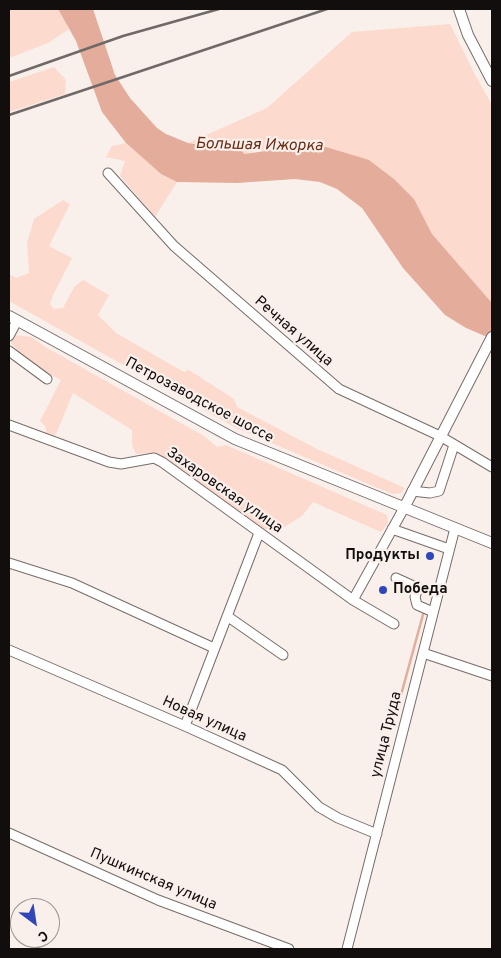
<!DOCTYPE html>
<html>
<head>
<meta charset="utf-8">
<style>
	body { margin:0 }
	#map { position:relative; width:501px; height:958px; overflow:hidden; background:#f9efeb; font-family:Overpass,sans-serif }
	canvas { display:block }
	.frame { position:absolute; inset:0; border:10px solid #120e0d; pointer-events:none }
	.north { position:absolute; left:10px; top:898px; width:50px; height:50px; box-sizing:border-box; background:#f9efeb; border:1px solid #9d9592; border-radius:50%; rotate:149deg; font-size:14px; font-weight:700; line-height:20px; text-align:center; color:#120e0d }
	.north::after { content:''; display:block; margin:auto; width:18px; height:22px; background:#3146b8; clip-path:polygon(50% 0,100% 100%,50% 72%,0 100%) }
</style>
</head>
<body>
<div id="map">
<canvas width="501" height="958"></canvas>
<div class="frame"></div>
<div class="north">С</div>
</div>
<script>
const ctx = document.querySelector('canvas').getContext('2d');
ctx.lineJoin = 'round';
function fillPath(path, color) {
  ctx.fillStyle = color;
  ctx.fill(path, 'evenodd');
}
function poly(rows) {
  const path = new Path2D();
  for (const r of rows) {
    path.moveTo(r[0], r[1]);
    for (let i = 2; i < r.length; i += 2) path.lineTo(r[i], r[i + 1]);
  }
  return path;
}
function trace(path, color, width, dash) {
  ctx.strokeStyle = color;
  ctx.lineWidth = width;
  ctx.lineCap = dash ? 'butt' : 'round';
  ctx.setLineDash(dash || []);
  ctx.stroke(path);
}
function label(font, color, halo, rows, align = 'center') {
  ctx.font = font + ' Overpass,sans-serif';
  ctx.lineWidth = 4.5;
  ctx.setLineDash([]);
  ctx.textBaseline = 'middle';
  ctx.strokeStyle = halo;
  ctx.fillStyle = color;
  for (const [text, x, y, turn = 0] of rows) {
    ctx.save();
    ctx.translate(x, y);
    ctx.rotate((+turn || 0) * Math.PI / 180);
    ctx.textAlign = isNaN(turn) ? turn : align;
    if (halo) ctx.strokeText(text, 0, 0);
    ctx.fillText(text, 0, 0);
    ctx.restore();
  }
}
const green = poly([
	[9,9,58,9,69,29,48,43,9,58],
	[450,24,474,73,492,105,492,303,432,234,414,199,394,179,369,160,257,150,244,154,232,143,228,150,188,143,267,108,352,32],
	[54,67,66,80,65,94,9,112,9,82],
	[126,143,161,174,177,182,155,217,120,176,125,161,106,157,112,146],
	[63,200,70,204,49,246,72,258,54,293,50,304,54,309,63,308,74,287,83,280,109,295,98,315,116,333,184,372,189,370,234,399,237,407,317,449,405,488,401,493,392,494,236,428,9,301,9,274,16,278,29,273,27,243,34,219],
	[15,335,31,337,47,348,204,436,217,447,226,445,387,515,388,523,381,532,313,502,302,516,281,529,263,529,162,458,151,453,136,454,132,445,132,430,73,393,55,436,46,433,46,427,40,421,61,380,30,364,11,343,10,339]
]);
const water = poly([
	[58,9,93,9,115,75,130,98,157,128,166,134,188,143,228,150,236,141,244,154,316,144,369,160,394,179,414,199,432,234,492,303,492,339,466,328,445,315,403,268,362,208,337,189,320,182,295,179,237,183,177,182,161,174,126,143,102,112,76,41]
]);
const stream = poly([
	[401,695,424,611]
]);
const minor = poly([
	[108,173,174,246,339,389,440,436,492,467],
	[9,336,17,321],
	[9,351,47,379],
	[9,425,109,462,121,464,154,458,162,462,353,600,394,624],
	[412,491,430,493,439,491,454,445],
	[392,529,449,549],
	[9,563,72,583,214,648],
	[396,578,418,588,415,597,417,605,433,612],
	[353,600,404,508],
	[227,616,283,655],
	[9,650,185,726,282,770,319,807,338,818,377,834],
	[423,653,492,676],
	[185,726,259,533],
	[9,833,158,900,289,949],
	[347,949,455,528]
]);
const major = poly([
	[459,9,468,35,492,81],
	[9,316,235,439,492,543],
	[404,508,492,337]
]);
const rail = poly([
	[9,76,123,36,219,9],
	[9,115,327,9]
]);
const markers = [
	[430,556,5,"#3146b8"],
	[383,590,5,"#3146b8"]
];
const streetNames = [
	["Речная улица",293,332,41],
	["Петрозаводское шоссе",199,401,28],
	["Захаровская улица",224,491,35],
	["Новая улица",204,720,24],
	["улица Труда",387,735,-76],
	["Пушкинская улица",153,880,23]
];
const poiNames = [
	["Продукты",420,556],
	["Победа",393,590,"left"]
];
const waterNames = [
	["Большая Ижорка",259,146,1]
];
fillPath(green, '#fddace');
fillPath(water, '#e4ad9b');
trace(stream, '#e4ad9b', 2.5);
trace(minor, '#766d6a', 11);
trace(major, '#766d6a', 12);
trace(minor, '#fff', 9);
trace(major, '#fff', 10);
trace(rail, '#6f6967', 2.5);
for (const [x, y, r, color] of markers) {
  const dot = new Path2D();
  dot.arc(x, y, r, 0, 2 * Math.PI);
  ctx.fillStyle = color;
  ctx.fill(dot);
  trace(dot, '#f9efeb', 2);
}
label('15px', '#120e0d', '#f9efeb', streetNames);
label('bold 15px', '#120e0d', '#f9efeb', poiNames, 'right');
label('italic 16px', '#6b2a12', '#f9efeb', waterNames);
</script>
</body>
</html>
